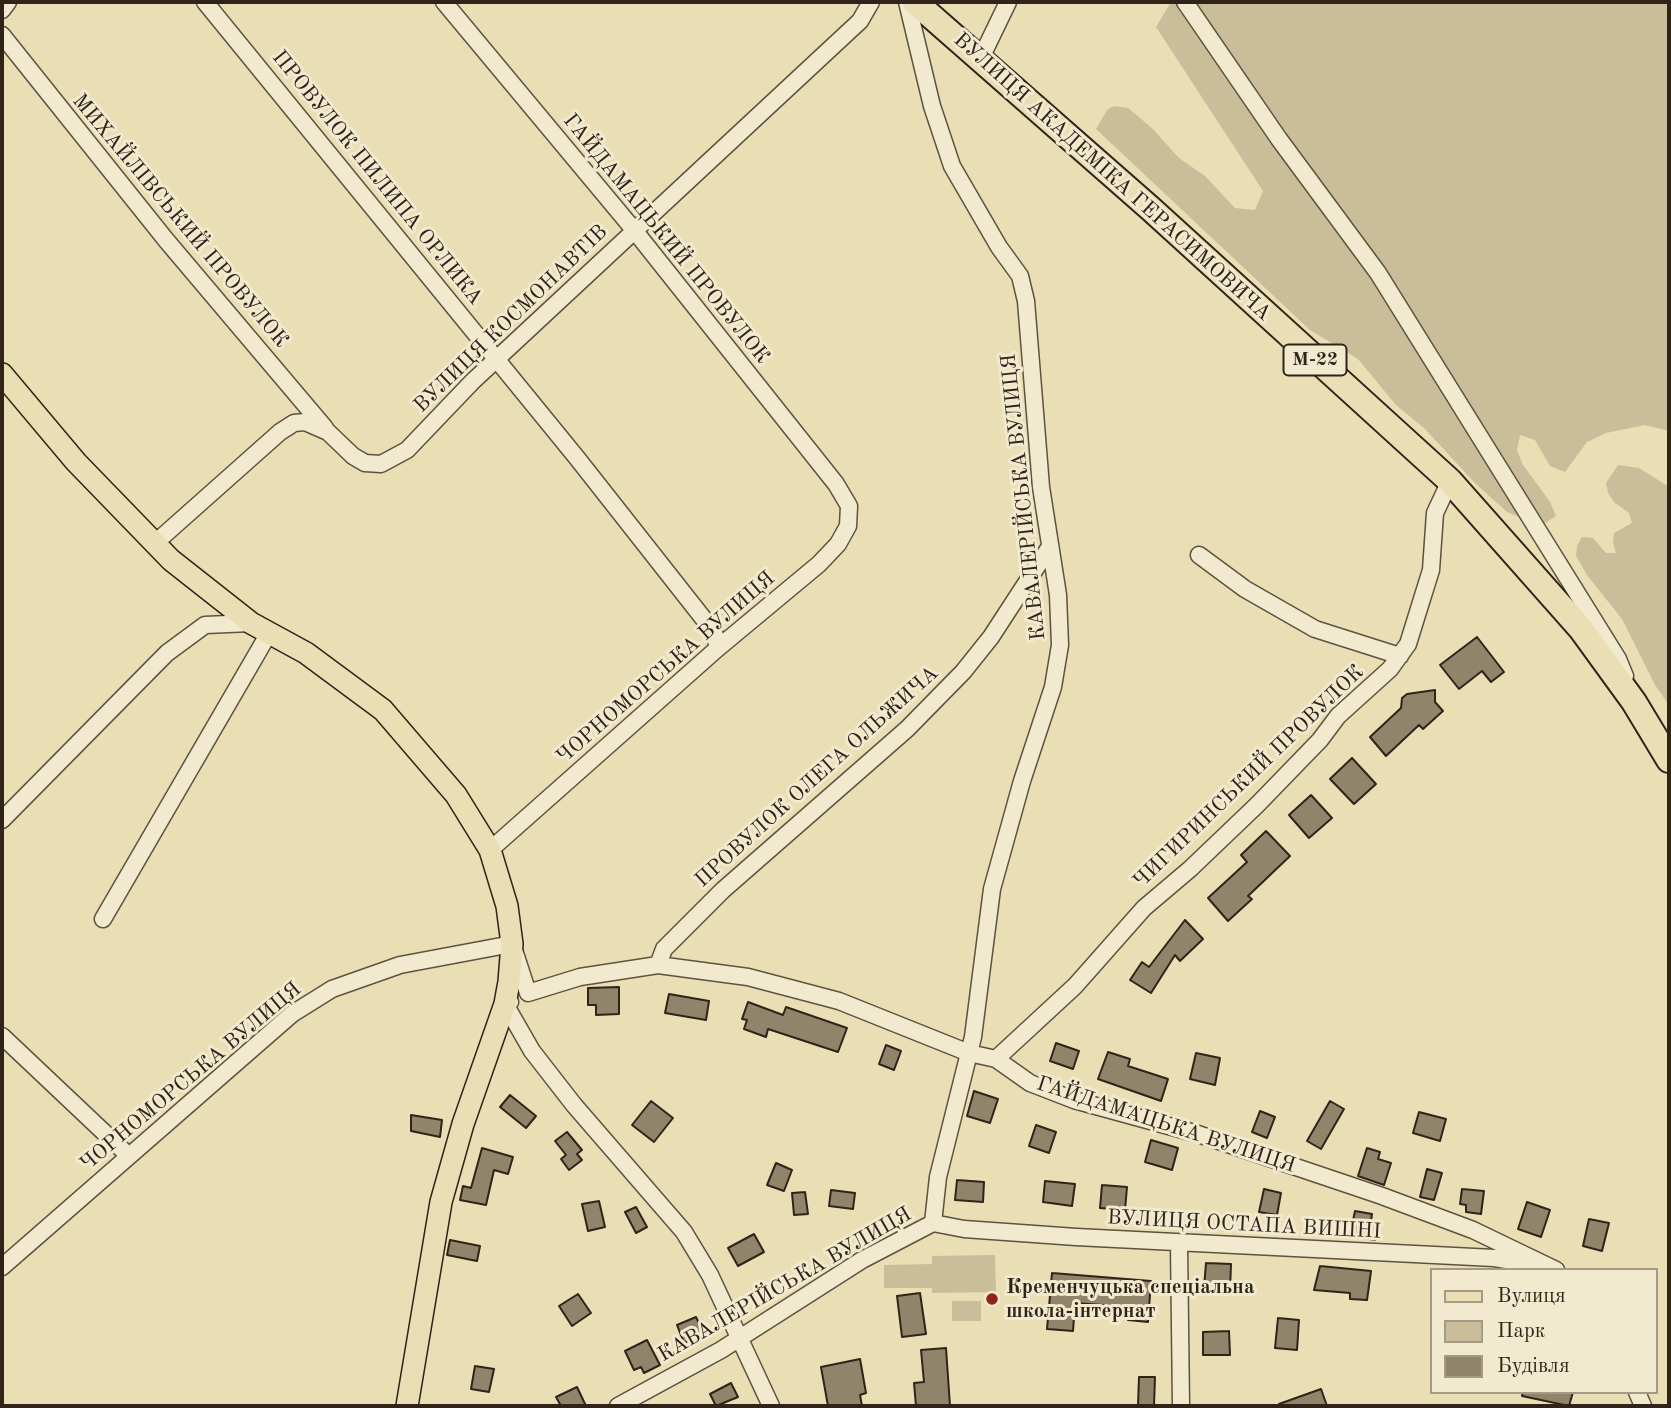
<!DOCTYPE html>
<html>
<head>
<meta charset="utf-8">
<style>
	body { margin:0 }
	#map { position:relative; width:1671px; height:1408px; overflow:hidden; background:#e9deb4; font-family:"Old Standard TT",serif }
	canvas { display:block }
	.frame { position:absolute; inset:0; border:4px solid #30231a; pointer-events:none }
	.legend { position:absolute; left:1430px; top:1268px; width:228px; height:126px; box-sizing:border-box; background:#f1eace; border:2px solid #a49a86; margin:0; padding:9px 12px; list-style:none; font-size:21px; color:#30231a }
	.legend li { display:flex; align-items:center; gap:14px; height:35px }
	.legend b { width:35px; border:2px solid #a49a86 }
</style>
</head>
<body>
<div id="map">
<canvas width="1671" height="1408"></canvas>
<div class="frame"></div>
<ul class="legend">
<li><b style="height:9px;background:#e9deb4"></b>Вулиця</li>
<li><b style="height:19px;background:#cabe9a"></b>Парк</li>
<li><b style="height:19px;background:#90846a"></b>Будівля</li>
</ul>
</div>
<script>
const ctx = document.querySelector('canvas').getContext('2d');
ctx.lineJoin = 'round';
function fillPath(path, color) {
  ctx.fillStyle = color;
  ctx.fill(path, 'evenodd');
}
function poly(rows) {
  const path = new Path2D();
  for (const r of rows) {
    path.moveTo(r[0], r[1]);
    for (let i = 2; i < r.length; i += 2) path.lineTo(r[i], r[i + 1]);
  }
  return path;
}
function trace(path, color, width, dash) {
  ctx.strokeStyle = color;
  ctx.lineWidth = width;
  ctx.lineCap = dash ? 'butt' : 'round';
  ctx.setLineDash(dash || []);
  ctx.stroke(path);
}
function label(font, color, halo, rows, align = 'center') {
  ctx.font = font + ' "Old Standard TT",serif';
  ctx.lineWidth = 6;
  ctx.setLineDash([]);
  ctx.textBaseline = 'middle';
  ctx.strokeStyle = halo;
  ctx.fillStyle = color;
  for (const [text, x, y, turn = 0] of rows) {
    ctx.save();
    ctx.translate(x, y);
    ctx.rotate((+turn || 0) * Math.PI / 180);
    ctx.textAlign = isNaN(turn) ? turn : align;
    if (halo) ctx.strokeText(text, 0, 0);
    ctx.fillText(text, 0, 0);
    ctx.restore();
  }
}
const green = poly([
	[1171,2,1669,2,1669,431,1645,425,1606,433,1587,442,1565,472,1550,466,1535,440,1520,435,1517,450,1523,465,1550,502,1556,516,1541,526,1507,512,1475,483,1425,429,1396,405,1358,359,1310,330,1096,129,1107,110,1114,106,1128,108,1152,128,1179,158,1205,176,1235,208,1255,210,1263,191,1156,27],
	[1618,465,1639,468,1669,487,1669,705,1655,685,1622,619,1587,575,1576,556,1577,546,1582,537,1593,538,1606,553,1616,553,1613,543,1614,533,1632,523,1629,513,1614,502,1608,493,1606,483],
	[995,1255,996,1292,932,1293,932,1288,884,1288,884,1265,932,1264,932,1256],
	[952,1301,981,1301,981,1321,952,1321]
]);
const building = poly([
	[1477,637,1504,672,1491,682,1482,671,1459,689,1440,665,1477,637],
	[1435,690,1435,702,1443,711,1423,729,1419,725,1386,756,1370,737,1401,708,1402,698,1407,694,1435,690],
	[1352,758,1376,784,1354,804,1330,779,1352,758],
	[1311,795,1332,818,1309,838,1289,815,1311,795],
	[1266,831,1290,856,1248,896,1252,899,1228,921,1208,898,1247,862,1241,855,1266,831],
	[1185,920,1203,939,1180,961,1175,955,1151,993,1130,980,1142,962,1149,967,1185,920],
	[619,987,619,1014,596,1015,596,1005,588,1005,588,988,619,987],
	[669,994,709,1001,706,1020,665,1013,669,994],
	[748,1002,783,1015,786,1007,847,1028,838,1052,768,1029,766,1037,744,1029,747,1020,742,1019,748,1002],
	[1056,1043,1079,1051,1073,1069,1050,1061,1056,1043],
	[886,1045,901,1051,894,1070,879,1064,886,1045],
	[1108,1052,1130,1059,1128,1066,1168,1079,1161,1101,1098,1079,1108,1052],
	[1196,1053,1220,1058,1215,1085,1190,1079,1196,1053],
	[974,1091,998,1099,990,1123,967,1116,974,1091],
	[510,1095,536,1116,526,1128,500,1107,510,1095],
	[651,1101,673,1118,654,1142,632,1125,651,1101],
	[1330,1101,1344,1109,1321,1149,1307,1141,1330,1101],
	[1260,1111,1275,1117,1267,1138,1252,1132,1260,1111],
	[1419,1112,1446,1119,1440,1141,1413,1133,1419,1112],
	[411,1115,442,1120,440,1137,411,1131,411,1115],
	[1036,1125,1056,1132,1049,1153,1029,1146,1036,1125],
	[567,1132,582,1150,577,1154,582,1160,569,1170,561,1159,566,1155,555,1141,567,1132],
	[1151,1140,1178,1148,1172,1170,1145,1162,1151,1140],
	[482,1148,513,1157,508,1174,494,1170,486,1205,460,1200,463,1186,471,1188,482,1148],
	[1367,1148,1380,1152,1378,1159,1391,1163,1384,1185,1358,1176,1367,1148],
	[776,1163,792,1170,784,1191,767,1185,776,1163],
	[1427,1169,1442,1173,1434,1200,1420,1197,1427,1169],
	[957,1180,984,1182,983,1202,955,1200,957,1180],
	[1045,1181,1075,1184,1072,1206,1043,1202,1045,1181],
	[1102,1185,1127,1187,1125,1210,1100,1208,1102,1185],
	[1264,1189,1281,1193,1277,1215,1259,1212,1264,1189],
	[1462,1189,1484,1191,1481,1214,1466,1212,1466,1205,1460,1204,1462,1189],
	[831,1190,855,1193,853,1209,829,1206,831,1190],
	[805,1192,808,1214,794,1215,792,1193,805,1192],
	[599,1201,605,1227,588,1231,582,1204,599,1201],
	[1527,1202,1550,1210,1541,1237,1518,1229,1527,1202],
	[636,1207,647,1227,636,1233,625,1212,636,1207],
	[1355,1211,1372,1214,1371,1221,1379,1223,1375,1240,1350,1235,1355,1211],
	[1589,1219,1609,1223,1602,1251,1583,1246,1589,1219],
	[754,1234,764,1252,738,1266,728,1248,754,1234],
	[450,1240,480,1246,477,1261,447,1255,450,1240],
	[1206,1263,1231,1264,1230,1290,1204,1288,1206,1263],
	[1320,1266,1371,1271,1367,1300,1350,1299,1350,1293,1314,1290,1320,1266],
	[1052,1273,1151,1281,1148,1322,1128,1320,1129,1307,1075,1303,1073,1331,1047,1329,1052,1273],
	[920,1293,926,1334,902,1337,897,1296,920,1293],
	[578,1294,591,1313,572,1326,559,1306,578,1294],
	[696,1317,704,1334,684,1343,677,1325,696,1317],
	[1278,1318,1299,1320,1297,1350,1275,1348,1278,1318],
	[1229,1331,1230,1355,1203,1355,1203,1332,1229,1331],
	[647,1340,660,1365,644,1373,641,1367,634,1370,625,1351,647,1340],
	[946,1348,950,1406,916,1406,914,1383,924,1382,921,1350,946,1348],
	[860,1359,866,1393,860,1395,862,1406,828,1406,821,1367,860,1359],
	[475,1366,494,1369,489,1392,471,1389,475,1366],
	[1139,1377,1155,1377,1154,1406,1138,1406,1139,1377],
	[731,1383,738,1397,716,1406,710,1394,731,1383],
	[577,1387,586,1406,561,1406,556,1397,577,1387],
	[1321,1389,1327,1406,1279,1406,1279,1404,1321,1389],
	[1523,1392,1573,1392,1569,1406,1522,1396,1523,1392]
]);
const minor = poly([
	[205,2,577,458,714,632,718,648],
	[444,2,634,230,836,484,849,506,848,526,838,544,819,564,718,648,490,850],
	[1185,2,1279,139,1378,273,1618,659,1625,676],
	[2,10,8,2],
	[2,35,166,240,325,428],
	[981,58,1008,2],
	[154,544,280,432,294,423,305,422,328,432,353,456,365,463,381,464,407,450,473,381,860,21,871,2],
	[1199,555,1245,589,1315,629,1400,656],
	[2,820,167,653,205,625,251,623],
	[103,919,269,633],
	[658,965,664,949,723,890,907,729,963,672,991,637,1049,548],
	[510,1002,505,1004,532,1051,574,1105,684,1232,710,1275,771,1406],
	[2,1036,129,1156],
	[996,1059,1075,986,1144,908,1190,869,1257,805,1320,740,1338,716,1390,669,1408,644,1417,615,1431,570,1435,513,1450,481],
	[933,1223,964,1229,1076,1237,1494,1258,1533,1264],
	[1179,1244,1181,1406],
	[2,1267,292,1014,332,989,400,965,512,944,528,993,580,977,658,965,748,977,839,1001,969,1053,996,1059,1030,1083,1074,1100,1198,1134,1382,1196,1473,1230,1556,1270],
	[1637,1392,1643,1406],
	[618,1406,721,1350,862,1260,933,1223,938,1177,973,1037,992,889,1022,781,1053,687,1060,645,1058,595,1041,487,1026,301,1020,276,999,247,952,166,932,106,907,2]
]);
const major = poly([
	[2,374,76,462,171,560,251,623,306,653,383,710,456,795,490,850,507,906,512,944,509,982,505,1004,463,1124,441,1202,407,1406]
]);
const highway = poly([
	[915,2,1151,209,1450,481,1581,629,1634,702,1669,760]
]);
const markers = [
	[992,1299,7,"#8f2418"]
];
const shields = [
	[1315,360,63]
];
const shieldNames = [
	["М-22",1315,360]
];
const streetNames = [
	["ВУЛИЦЯ АКАДЕМІКА ГЕРАСИМОВИЧА",1112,177,42],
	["ПРОВУЛОК ПИЛИПА ОРЛИКА",377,178,51],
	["МИХАЙЛІВСЬКИЙ ПРОВУЛОК",180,221,50],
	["ГАЙДАМАЦЬКИЙ ПРОВУЛОК",666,239,51],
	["ВУЛИЦЯ КОСМОНАВТІВ",511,319,-44],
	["КАВАЛЕРІЙСЬКА ВУЛИЦЯ",1024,497,-96],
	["ЧОРНОМОРСЬКА ВУЛИЦЯ",666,668,-41],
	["ПРОВУЛОК ОЛЕГА ОЛЬЖИЧА",817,777,-42],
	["ЧИГИРИНСЬКИЙ ПРОВУЛОК",1249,777,-44],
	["ЧОРНОМОРСЬКА ВУЛИЦЯ",191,1077,-40],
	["ГАЙДАМАЦЬКА ВУЛИЦЯ",1166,1125,18],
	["ВУЛИЦЯ ОСТАПА ВИШНІ",1244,1225,3],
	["КАВАЛЕРІЙСЬКА ВУЛИЦЯ",785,1285,-30]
];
const poiNames = [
	["Кременчуцька спеціальна",1006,1287],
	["школа-інтернат",1006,1311]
];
fillPath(green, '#cabe9a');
fillPath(building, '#90846a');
trace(building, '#30231a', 2);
trace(minor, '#5e5240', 19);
trace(major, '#30231a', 24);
trace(highway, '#30231a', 28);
trace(minor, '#f1eace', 16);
trace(major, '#e9deb4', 21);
trace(highway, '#e9deb4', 24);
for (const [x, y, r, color] of markers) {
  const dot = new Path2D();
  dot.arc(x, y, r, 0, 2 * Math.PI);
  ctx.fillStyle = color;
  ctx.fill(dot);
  trace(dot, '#f1eace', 2.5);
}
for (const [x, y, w] of shields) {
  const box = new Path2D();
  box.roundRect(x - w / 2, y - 15.5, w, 31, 5);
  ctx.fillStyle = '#f1eace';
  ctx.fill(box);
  trace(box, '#30231a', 2);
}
label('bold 19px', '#30231a', null, shieldNames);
label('21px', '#30231a', '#f1eace', streetNames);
label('bold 21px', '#30231a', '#f1eace', poiNames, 'left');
</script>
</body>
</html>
